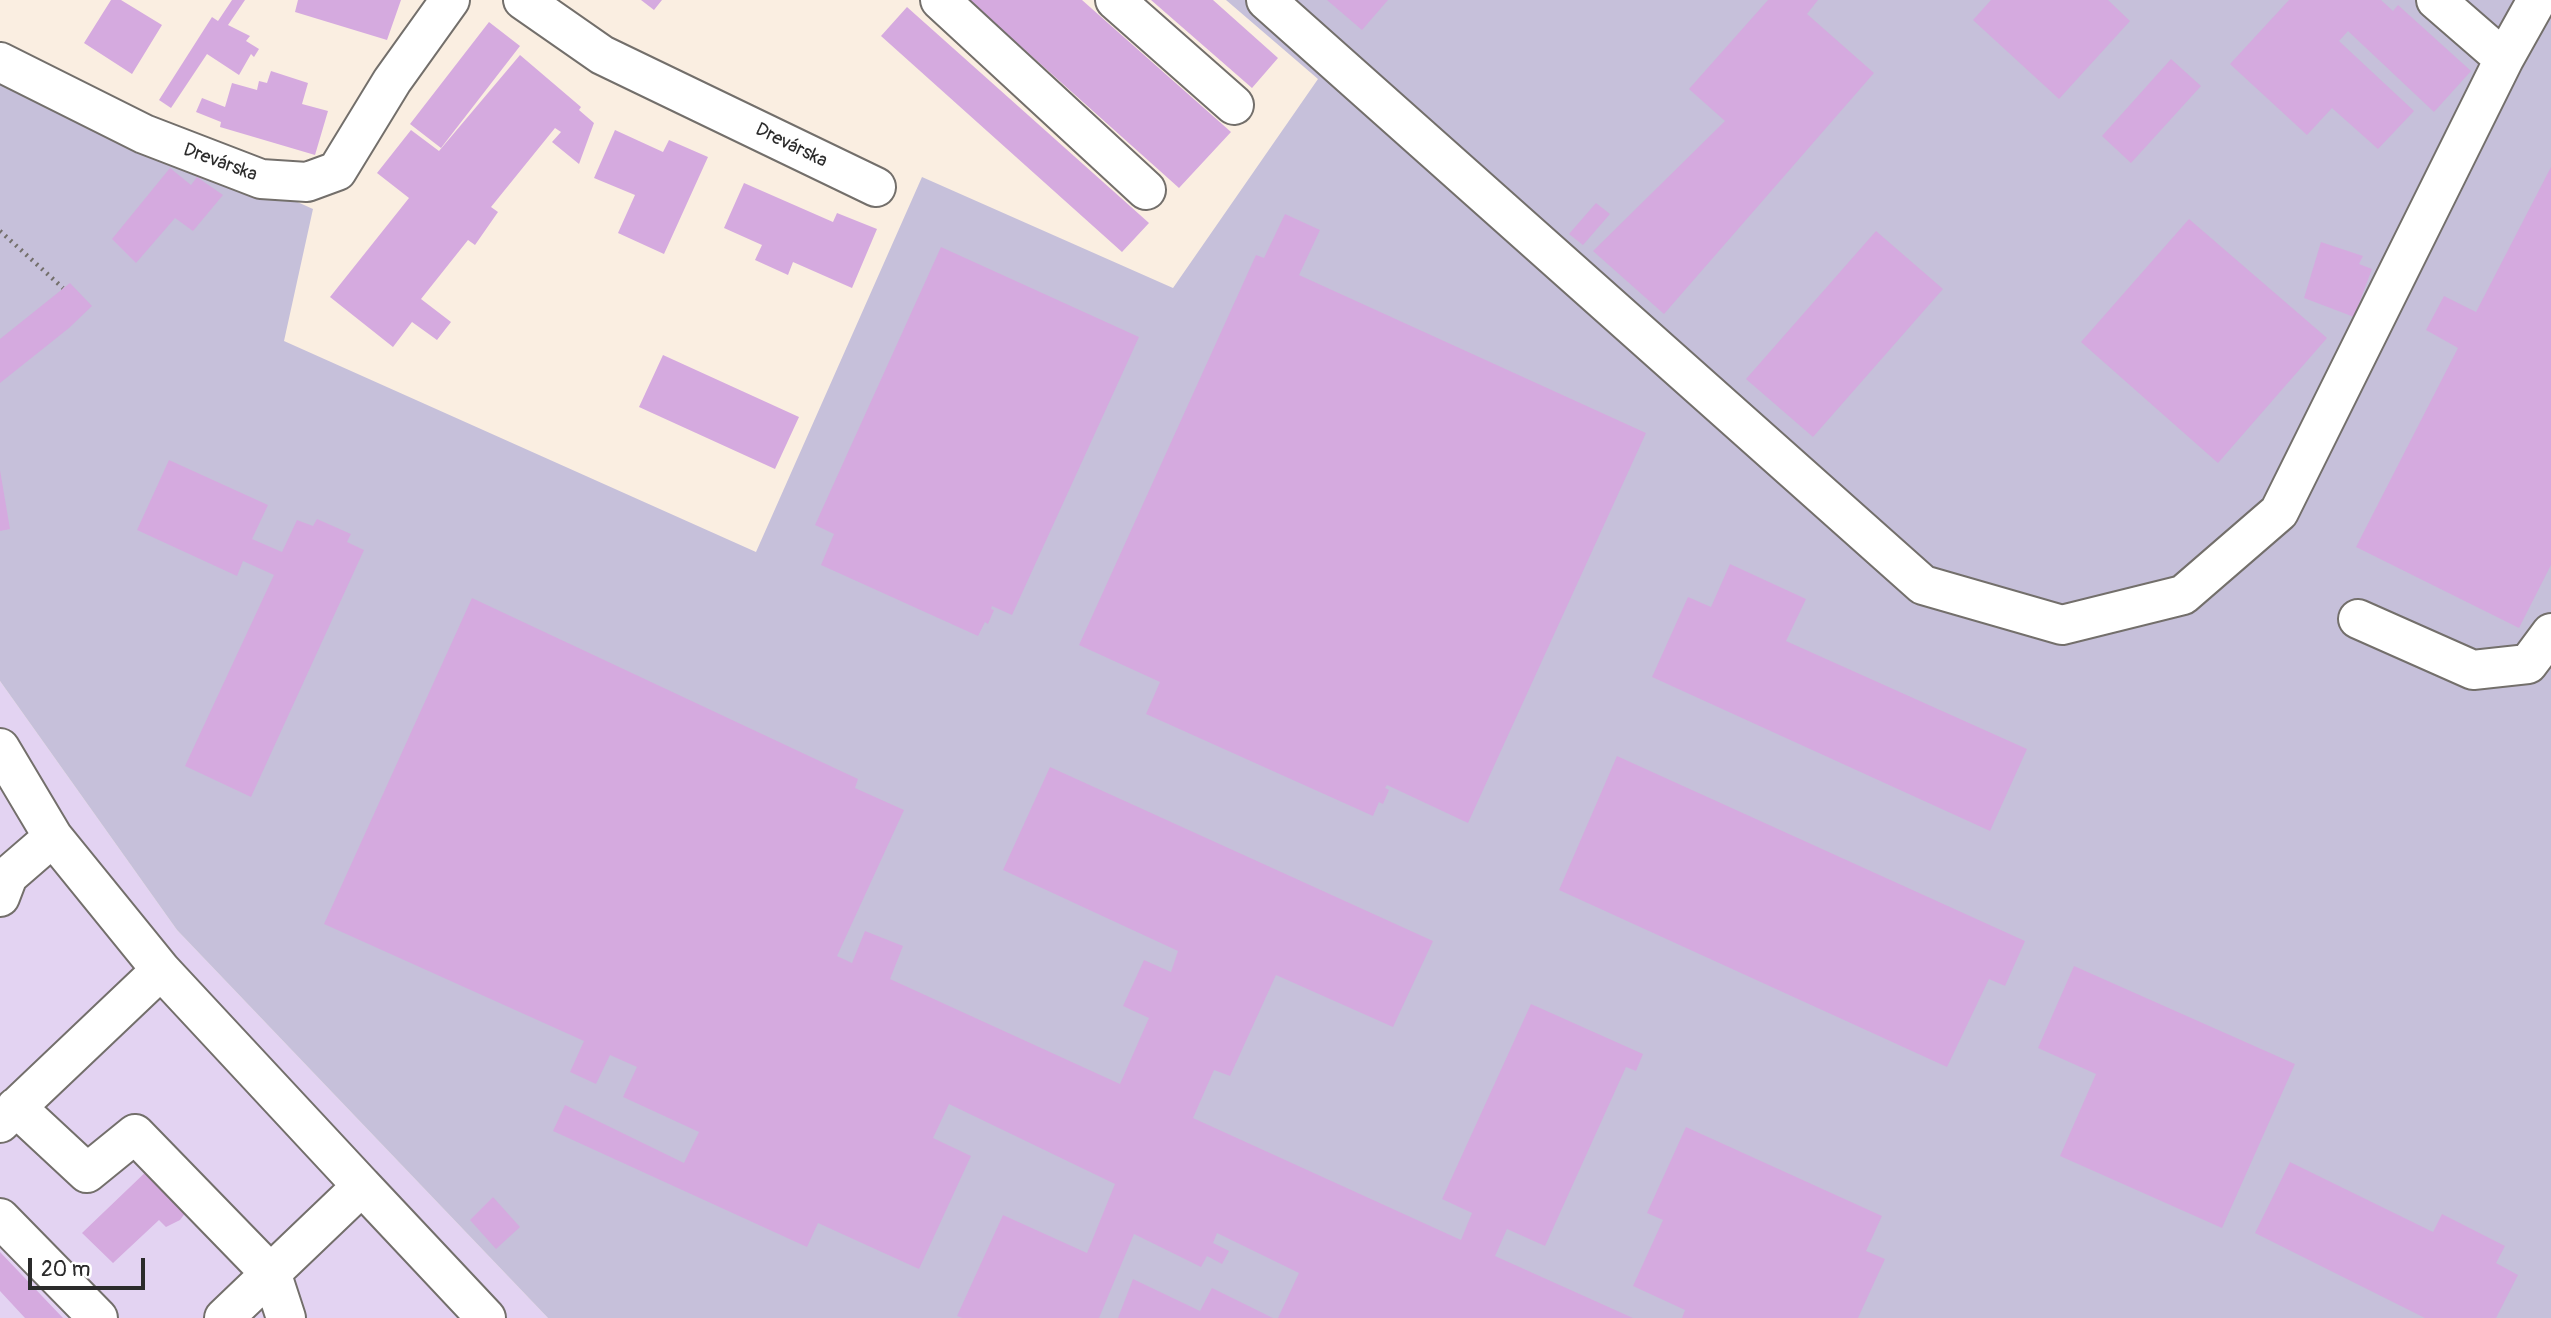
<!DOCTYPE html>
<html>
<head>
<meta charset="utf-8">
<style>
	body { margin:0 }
	#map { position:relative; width:2551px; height:1318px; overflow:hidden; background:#faeee1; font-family:Pangolin,sans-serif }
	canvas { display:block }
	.scale { position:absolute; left:28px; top:1258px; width:117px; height:32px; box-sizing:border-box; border:4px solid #2b2b2b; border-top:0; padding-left:9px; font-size:21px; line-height:24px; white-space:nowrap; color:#2b2b2b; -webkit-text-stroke:5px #fff; paint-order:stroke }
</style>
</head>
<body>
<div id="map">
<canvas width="2551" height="1318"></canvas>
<div class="scale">20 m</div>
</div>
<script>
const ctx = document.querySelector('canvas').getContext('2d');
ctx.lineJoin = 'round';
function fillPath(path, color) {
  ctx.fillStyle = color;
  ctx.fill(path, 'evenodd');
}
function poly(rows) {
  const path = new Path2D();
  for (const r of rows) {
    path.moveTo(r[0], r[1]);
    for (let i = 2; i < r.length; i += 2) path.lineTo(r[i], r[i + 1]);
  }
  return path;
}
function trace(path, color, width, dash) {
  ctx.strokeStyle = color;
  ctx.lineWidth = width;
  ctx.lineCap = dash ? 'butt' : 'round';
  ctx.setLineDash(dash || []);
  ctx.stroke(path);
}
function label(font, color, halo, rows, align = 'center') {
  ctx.font = font + ' Pangolin,sans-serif';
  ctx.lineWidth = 7;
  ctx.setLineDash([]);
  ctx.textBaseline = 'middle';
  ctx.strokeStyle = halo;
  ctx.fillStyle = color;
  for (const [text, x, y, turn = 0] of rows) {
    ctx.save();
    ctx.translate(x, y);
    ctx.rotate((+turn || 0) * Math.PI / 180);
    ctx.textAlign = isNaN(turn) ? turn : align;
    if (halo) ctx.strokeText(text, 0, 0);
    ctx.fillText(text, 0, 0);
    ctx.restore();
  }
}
const built = poly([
	[0,681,177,930,548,1318,0,1318]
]);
const industrial = poly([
	[1226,0,2551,0,2551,1318,548,1318,177,930,0,681,0,69,313,209,284,341,756,552,922,177,1173,288,1318,79]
]);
const building = poly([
	[111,0,121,0,162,25,132,74,84,43],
	[232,0,245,0,228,25,250,36,246,41,259,49,254,57,251,54,239,75,207,54,171,108,159,100,212,17,218,21],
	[298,0,401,0,387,40,295,12],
	[641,0,662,0,654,10],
	[969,0,1082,0,1231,132,1179,188],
	[1151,0,1213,0,1278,58,1252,88],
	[1327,0,1388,0,1362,30],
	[1768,0,1818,0,1807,14,1874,73,1664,314,1593,251,1725,121,1689,89],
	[1991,0,2108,0,2130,21,2059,99,1973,20],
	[2289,0,2381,0,2393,11,2398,5,2471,71,2434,112,2348,31,2339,41,2414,111,2378,149,2332,108,2307,135,2230,64],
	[907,7,1149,223,1122,252,881,36],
	[489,22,520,46,441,148,410,124],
	[520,55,581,107,579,110,594,123,579,164,552,142,561,132,555,128,491,207,498,212,475,245,468,240,421,299,451,322,437,340,412,322,393,347,330,297,409,198,377,173,411,130,439,151],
	[2171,59,2201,86,2131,163,2102,136],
	[271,71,308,83,302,104,328,111,315,155,220,127,221,122,196,112,202,98,225,107,232,83,257,90,259,81,267,83],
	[615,130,663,152,669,140,708,157,664,254,618,233,635,195,594,178],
	[2551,167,2551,565,2519,628,2356,547,2458,348,2426,330,2444,296,2476,312],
	[170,168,191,185,197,177,223,195,193,231,175,218,136,263,112,239],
	[744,183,833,222,837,213,877,229,852,288,793,262,788,275,755,260,762,245,724,228],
	[1596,203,1610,214,1583,245,1569,234],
	[1285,214,1320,230,1299,275,1646,433,1468,823,1387,785,1385,788,1389,790,1383,804,1379,802,1373,816,1146,714,1160,682,1079,645,1256,255,1264,258],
	[2189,219,2327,338,2218,463,2081,342],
	[1876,231,1943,289,1813,437,1746,379],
	[2321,242,2363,256,2359,264,2372,269,2354,317,2304,298],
	[941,247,1139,337,1012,615,992,606,991,609,994,610,988,624,985,622,978,636,821,565,834,534,815,525],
	[70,283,92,306,69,328,0,383,0,339],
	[663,355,799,417,775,469,639,407],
	[169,460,268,505,252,539,282,552,297,520,313,526,317,519,351,534,347,542,364,550,251,797,185,766,274,575,243,561,237,576,137,530],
	[0,470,10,529,0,531],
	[1730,564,1806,599,1786,641,2027,749,1990,831,1652,677,1688,597,1711,607],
	[472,598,858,779,855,788,904,810,837,956,852,963,865,931,903,946,890,979,1120,1084,1149,1018,1123,1006,1144,960,1171,972,1178,951,1003,870,1050,767,1433,941,1393,1027,1276,975,1230,1076,1214,1070,1193,1118,1461,1240,1472,1213,1442,1199,1531,1004,1643,1054,1636,1071,1626,1067,1545,1246,1507,1229,1495,1256,1633,1318,1278,1318,1299,1273,1217,1233,1213,1243,1229,1251,1222,1264,1207,1256,1201,1267,1134,1234,1099,1318,962,1318,957,1316,1003,1215,1087,1253,1115,1184,949,1104,933,1138,971,1156,919,1269,818,1223,807,1247,553,1131,565,1105,684,1163,699,1132,623,1097,637,1067,610,1055,596,1084,570,1072,584,1041,324,924],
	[1617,756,2025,941,2005,986,1989,979,1947,1067,1559,890],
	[2074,966,2295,1064,2222,1228,2060,1156,2096,1074,2038,1048],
	[1686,1127,1882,1216,1866,1251,1885,1259,1858,1318,1682,1318,1685,1310,1633,1286,1663,1220,1647,1213],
	[2290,1162,2433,1232,2442,1214,2505,1246,2496,1263,2518,1275,2496,1318,2425,1318,2255,1233],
	[152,1166,186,1212,180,1220,166,1227,159,1220,113,1263,82,1233],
	[493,1197,520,1227,496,1249,470,1220],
	[0,1252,63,1318,25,1318,0,1291],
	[1133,1279,1200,1311,1212,1288,1273,1318,1118,1318]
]);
const path = poly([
	[0,231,63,288]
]);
const minor = poly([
	[523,0,602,55,876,187],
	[940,0,1146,190],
	[1115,0,1234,105],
	[1266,0,1923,585,2062,625,2183,595,2279,512,2504,59,2537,0],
	[2436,0,2504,59],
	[0,62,144,134,261,179,307,182,337,171,392,81,450,0],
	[2358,619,2473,670,2528,664,2551,633],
	[0,748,53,837,161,970,362,1186,224,1318],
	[0,897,8,876,53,837],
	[16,1107,87,1173,135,1134,272,1275,286,1318],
	[0,1123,161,970],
	[362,1186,486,1318],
	[0,1218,98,1318]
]);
const streetNames = [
	["Drevárska",791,146,26],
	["Drevárska",220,163,20]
];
fillPath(built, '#e3d3f2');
fillPath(industrial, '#c6c0da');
fillPath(building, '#d5aadf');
trace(minor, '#736f6b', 42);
trace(path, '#736f6b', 4.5, [2, 5]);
trace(minor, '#fff', 38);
label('19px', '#2b2b2b', '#fff', streetNames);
</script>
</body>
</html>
